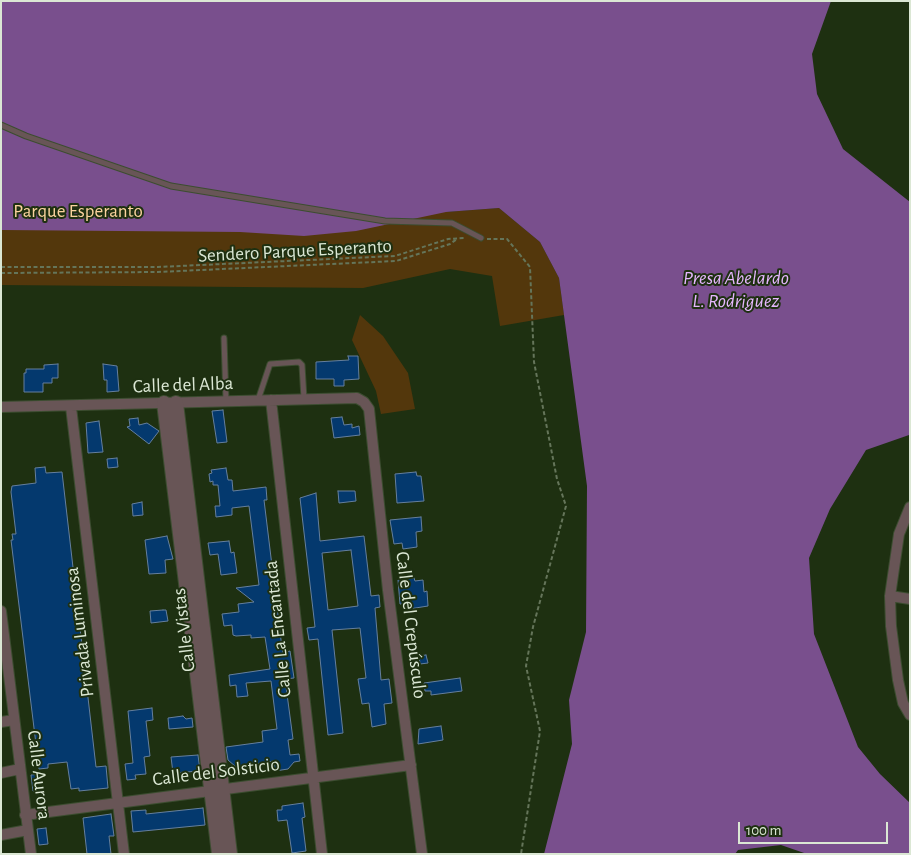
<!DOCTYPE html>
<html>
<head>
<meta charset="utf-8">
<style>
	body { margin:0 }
	#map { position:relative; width:911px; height:855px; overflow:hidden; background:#1e3011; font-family:"Alegreya Sans",sans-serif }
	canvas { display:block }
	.frame { position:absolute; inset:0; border:2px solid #dbe7d4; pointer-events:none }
	.scale { position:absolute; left:738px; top:822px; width:150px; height:22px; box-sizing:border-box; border:2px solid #dbe7d4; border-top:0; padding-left:6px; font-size:15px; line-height:18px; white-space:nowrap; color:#dbe7d4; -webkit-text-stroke:4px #1e3011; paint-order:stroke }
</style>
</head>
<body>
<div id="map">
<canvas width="911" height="855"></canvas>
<div class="frame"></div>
<div class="scale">100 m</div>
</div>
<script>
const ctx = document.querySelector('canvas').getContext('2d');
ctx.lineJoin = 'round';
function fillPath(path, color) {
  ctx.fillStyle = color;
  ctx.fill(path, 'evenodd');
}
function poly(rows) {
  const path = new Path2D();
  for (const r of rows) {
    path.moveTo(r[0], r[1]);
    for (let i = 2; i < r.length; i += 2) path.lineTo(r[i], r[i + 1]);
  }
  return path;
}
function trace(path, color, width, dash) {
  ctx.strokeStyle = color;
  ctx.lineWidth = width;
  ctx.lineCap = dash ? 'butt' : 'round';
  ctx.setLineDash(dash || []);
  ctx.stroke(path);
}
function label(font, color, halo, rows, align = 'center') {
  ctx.font = font + ' "Alegreya Sans",sans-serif';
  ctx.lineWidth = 4;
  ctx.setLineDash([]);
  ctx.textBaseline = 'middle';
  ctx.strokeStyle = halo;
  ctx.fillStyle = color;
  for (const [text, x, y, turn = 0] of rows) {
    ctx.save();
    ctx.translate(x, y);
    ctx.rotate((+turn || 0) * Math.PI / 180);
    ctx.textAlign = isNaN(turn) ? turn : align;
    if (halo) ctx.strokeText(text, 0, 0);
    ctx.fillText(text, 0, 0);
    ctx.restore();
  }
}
const green = poly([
	[1,95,446,212,499,208,540,242,559,278,564,315,500,326,492,276,450,269,363,288,1,285],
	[360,315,383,336,408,373,415,409,381,414,376,391,352,340]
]);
const water = poly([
	[1,1,831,1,812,54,817,94,843,149,910,202,910,432,909,435,866,450,830,509,809,558,814,634,858,747,880,774,910,803,910,854,807,854,781,845,738,850,735,854,544,854,572,744,569,700,586,632,587,486,559,278,540,242,499,208,446,212,356,231,304,236,240,232,1,230]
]);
const building = poly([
	[348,356,358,356,359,379,344,380,344,386,334,386,334,379,316,379,316,362,349,360,348,356],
	[58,364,58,378,52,378,52,383,43,383,43,392,24,392,24,373,26,373,26,369,44,369,44,365,58,364],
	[103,364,117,366,119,391,107,392,107,380,104,380,103,364],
	[223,410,227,442,217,443,212,411,223,410],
	[342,417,344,425,352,424,352,428,359,426,360,435,334,438,331,418,342,417],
	[138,418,139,425,147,423,159,431,149,444,127,427,130,426,129,419,138,418],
	[99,421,103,452,88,453,86,423,99,421],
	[117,458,118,467,108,468,107,459,117,458],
	[45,467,46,473,62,472,96,767,106,766,108,788,79,791,79,788,71,789,67,762,48,764,48,768,39,769,11,540,13,540,12,534,16,534,11,492,12,486,36,483,35,468,45,467],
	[226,468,228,480,232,480,233,491,266,487,267,500,264,500,282,648,283,653,290,651,294,678,285,679,293,739,288,740,290,755,299,754,300,761,294,762,288,769,275,771,274,761,236,767,228,760,226,747,263,742,262,731,277,729,271,681,246,683,248,696,237,697,236,685,230,686,229,675,270,669,265,637,251,638,251,635,236,636,233,635,232,625,224,626,222,614,239,612,238,604,254,602,236,588,259,585,249,506,232,508,232,515,216,517,215,506,220,506,218,485,213,485,213,481,210,482,209,474,212,473,211,470,226,468],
	[416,472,417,476,421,476,424,501,397,503,395,474,416,472],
	[338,491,355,491,356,501,339,503,338,491],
	[316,493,320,541,364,536,371,596,379,595,380,607,375,608,381,680,389,679,392,703,384,704,386,724,372,727,369,703,362,704,358,679,366,678,360,628,332,630,343,733,328,735,318,639,309,640,307,628,315,627,300,498,316,493],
	[351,550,358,606,328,610,322,553,351,550],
	[142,502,143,515,133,516,132,504,142,502],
	[421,517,422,531,416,532,417,547,403,549,402,543,394,544,390,520,421,517],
	[167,536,173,559,165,560,166,573,149,574,145,540,167,536],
	[229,541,231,553,234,552,237,573,221,575,218,554,210,555,208,543,229,541],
	[414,578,415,581,423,580,424,592,427,591,428,606,409,609,406,608,406,604,400,604,398,580,414,578],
	[163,610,166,610,168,621,151,623,150,611,163,610],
	[426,655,428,663,420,664,419,656,426,655],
	[460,678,462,691,431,695,431,691,425,691,424,683,460,678],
	[152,708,153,720,146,721,150,756,144,757,146,774,135,775,136,779,127,780,125,764,133,763,128,711,152,708],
	[183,716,186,719,192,718,193,727,169,729,168,718,183,716],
	[441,726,443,740,418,744,419,729,441,726],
	[198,755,200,771,173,773,171,757,198,755],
	[40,774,41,790,33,791,31,775,40,774],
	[303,803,305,817,302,818,306,851,292,853,287,820,278,821,277,810,282,810,282,806,303,803],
	[203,808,205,825,133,832,131,811,146,810,146,814,203,808],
	[111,814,114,836,109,836,111,854,87,854,83,818,111,814],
	[46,828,48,844,39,845,37,829,46,828]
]);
const path = poly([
	[487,239,507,239,530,267,534,362,557,479,566,506,533,627,526,666,540,731,521,854],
	[1,267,158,267,395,256,448,239,465,238],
	[1,273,158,272,396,261,450,244,457,239]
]);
const service = poly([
	[1,125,26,136,171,186,385,221,452,223,481,238],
	[224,338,226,401],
	[258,400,270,364,299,362,302,365,304,399]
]);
const minor = poly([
	[271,400,322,854],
	[1,407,357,398,364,402,369,409,388,590,422,854],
	[71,407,124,854],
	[910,507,899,534,890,596,891,626,898,680,903,703,910,715],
	[890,596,910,599],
	[1,611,31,854],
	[1,722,14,720],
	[1,773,20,769],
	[25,815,411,765],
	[1,835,28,830]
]);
const tertiary = poly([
	[164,403,219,854],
	[176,403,230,854]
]);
const parkNames = [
	["Parque Esperanto",78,211]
];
const streetNames = [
	["Sendero Parque Esperanto",295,251,-3],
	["Calle del Alba",183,385,-2],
	["Calle del Crepúsculo",411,625,83],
	["Calle La Encantada",278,629,-96],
	["Calle Vistas",184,630,-97],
	["Privada Luminosa",80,632,-97],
	["Calle del Solsticio",216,772,-7],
	["Calle Aurora",39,775,83]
];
const waterNames = [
	["Presa Abelardo",736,278],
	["L. Rodriguez",736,301]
];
fillPath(green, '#53370c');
fillPath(water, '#794f8d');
fillPath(building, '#04396e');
trace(building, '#657f9e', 1);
trace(service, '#3c4d30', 7);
trace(minor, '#3c4d30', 12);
trace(tertiary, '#3c4d30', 16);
trace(path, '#65755a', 2, [4, 2.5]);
trace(service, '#685556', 5);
trace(minor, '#685556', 10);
trace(tertiary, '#685556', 14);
label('19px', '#fbd39e', '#1e3011', parkNames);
label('19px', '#dbe7d4', '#1e3011', streetNames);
label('italic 20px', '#e6b7fe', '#1e3011', waterNames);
</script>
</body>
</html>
